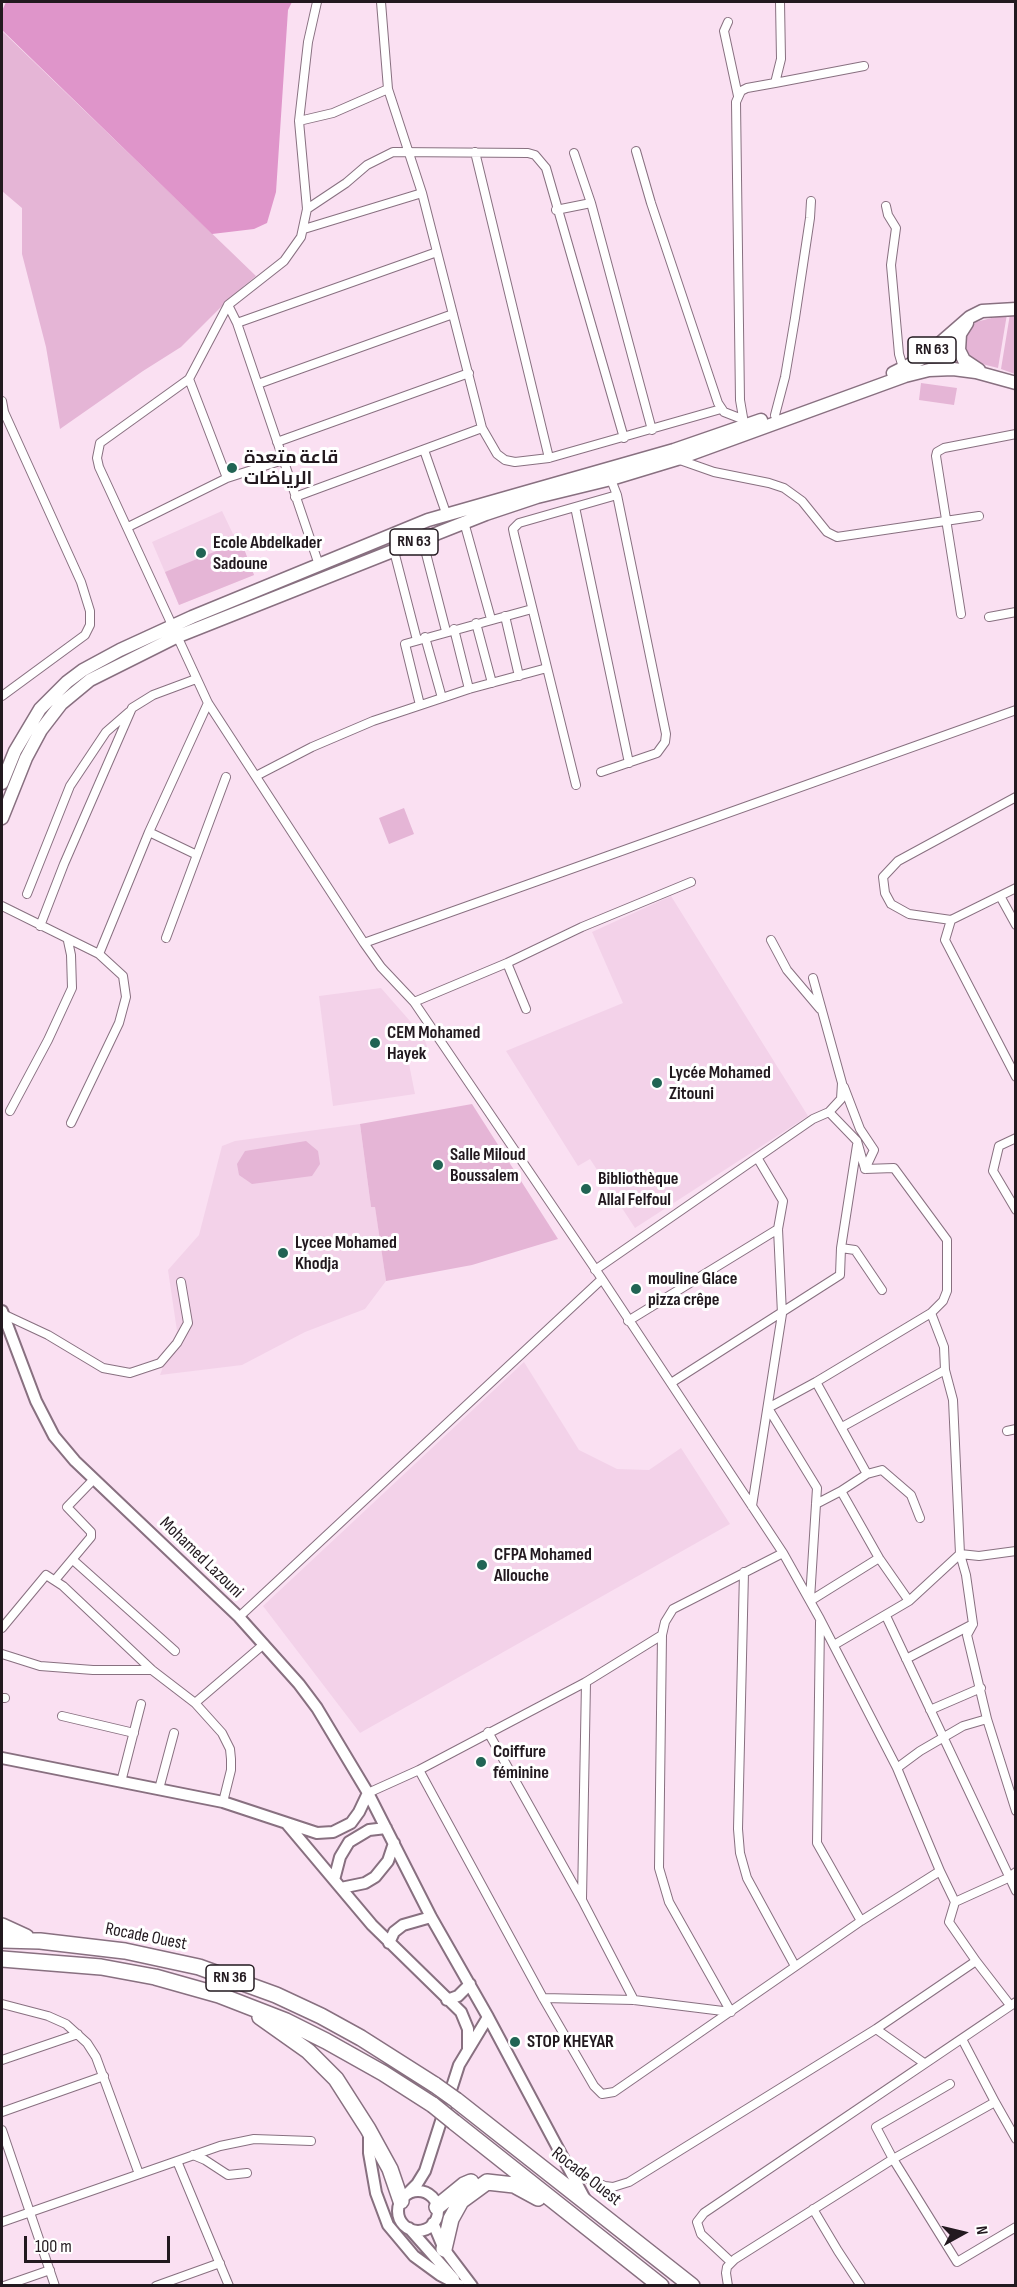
<!DOCTYPE html>
<html>
<head>
<meta charset="utf-8">
<style>
	body { margin:0 }
	#map { position:relative; width:1017px; height:2287px; overflow:hidden; background:#fae0f2; font-family:"Sofia Sans Condensed",sans-serif }
	canvas { display:block }
	.frame { position:absolute; inset:0; border:3px solid #22191f; pointer-events:none }
	.north { position:absolute; left:933px; top:2203px; width:60px; height:60px; -webkit-text-stroke:4px #fff; paint-order:stroke; rotate:82deg; font-size:16px; font-weight:700; line-height:24px; text-align:center; color:#22191f }
	.north::after { content:''; display:block; margin:auto; width:21px; height:27px; background:#22191f; clip-path:polygon(50% 0,100% 100%,50% 72%,0 100%) }
	.scale { position:absolute; left:24px; top:2236px; width:146px; height:27px; box-sizing:border-box; border:3px solid #22191f; border-top:0; padding-left:8px; font-size:18px; line-height:21px; white-space:nowrap; color:#22191f; -webkit-text-stroke:4px #fff; paint-order:stroke }
</style>
</head>
<body>
<div id="map">
<canvas width="1017" height="2287"></canvas>
<div class="frame"></div>
<div class="north">N</div>
<div class="scale">100 m</div>
</div>
<script>
const ctx = document.querySelector('canvas').getContext('2d');
ctx.lineJoin = 'round';
function fillPath(path, color) {
  ctx.fillStyle = color;
  ctx.fill(path, 'evenodd');
}
function poly(rows) {
  const path = new Path2D();
  for (const r of rows) {
    if (r.length === 3) {
      path.moveTo(r[0] + r[2], r[1]);
      path.arc(r[0], r[1], r[2], 0, 2 * Math.PI);
      continue;
    }
    path.moveTo(r[0], r[1]);
    for (let i = 2; i < r.length; i += 2) path.lineTo(r[i], r[i + 1]);
  }
  return path;
}
function trace(path, color, width, dash) {
  ctx.strokeStyle = color;
  ctx.lineWidth = width;
  ctx.lineCap = dash ? 'butt' : 'round';
  ctx.setLineDash(dash || []);
  ctx.stroke(path);
}
function label(font, color, halo, rows, align = 'center') {
  ctx.font = font + ' "Sofia Sans Condensed",Cairo,sans-serif';
  ctx.lineWidth = 6;
  ctx.setLineDash([]);
  ctx.textBaseline = 'middle';
  ctx.strokeStyle = halo;
  ctx.fillStyle = color;
  for (const [text, x, y, turn = 0] of rows) {
    ctx.save();
    ctx.translate(x, y);
    ctx.rotate((+turn || 0) * Math.PI / 180);
    ctx.textAlign = isNaN(turn) ? turn : align;
    if (halo) ctx.strokeText(text, 0, 0);
    ctx.fillText(text, 0, 0);
    ctx.restore();
  }
}
const built = poly([
	[222,511,233,534,237,532,254,575,179,605,152,542],
	[671,896,808,1116,635,1228,590,1159,578,1166,506,1051,623,1003,592,932],
	[381,988,424,1037,428,1050,407,1054,415,1094,333,1106,319,996],
	[360,1124,371,1207,375,1206,386,1281,365,1309,305,1332,242,1365,160,1375,177,1331,168,1270,199,1235,222,1146,235,1141],
	[524,1362,579,1450,617,1469,649,1470,681,1448,730,1524,360,1733,263,1606]
]);
const green = poly([
	[2,31,256,276,232,296,181,347,143,371,60,429,46,347,22,254,22,208,2,191],
	[1007,314,998,368,978,363,966,352,965,335,976,322],
	[1010,314,1015,314,1015,374,1001,369],
	[921,383,957,388,954,405,919,400],
	[241,541,254,575,179,605,165,572],
	[404,808,414,834,389,844,379,818],
	[472,1104,558,1239,472,1265,386,1281,375,1207,371,1207,360,1124],
	[306,1141,318,1151,320,1164,312,1176,252,1184,239,1175,237,1164,245,1151]
]);
const forest = poly([
	[6,2,292,2,288,10,276,192,267,223,254,229,212,234,2,30,2,11]
]);
const street = poly([
	[317,2,308,42,299,121,307,209,301,237,284,261,228,305,189,379,100,443,97,458,99,467,208,703,364,943,381,967,414,1002,602,1279,783,1553,820,1619,897,1768,940,1871,955,1902,949,1922,976,1961,1010,2005],
	[381,2,388,89,422,193,482,428,497,454,505,460,515,462,549,458,721,409],
	[728,22,724,31,738,96],
	[775,83,864,66],
	[299,121,333,113,388,89],
	[636,151,651,203,718,403,724,412,742,419],
	[475,152,549,458],
	[574,153,591,203,652,430],
	[886,206,888,215,896,228,891,265,899,354,904,371],
	[307,209,346,183,367,165,393,152,528,153,535,155,546,168,624,438],
	[556,210,591,203],
	[304,229,422,193],
	[228,305,237,323,319,565],
	[237,323,437,252],
	[189,379,227,478],
	[258,384,453,314],
	[2,401,4,412,81,582,90,611,90,625,85,635,2,696],
	[775,415,785,377,795,318,810,218,811,201],
	[745,429,740,400,736,102,741,91,747,88,775,83,781,59,780,2],
	[277,442,469,373],
	[424,450,446,513],
	[677,459,714,472,769,483,784,488,802,501,827,532,837,537,979,516],
	[295,497,482,428],
	[575,507,617,495],
	[464,522,491,619],
	[128,527,227,478,283,460],
	[422,538,446,631],
	[394,551,417,640],
	[961,614,936,456,937,452,944,448,1016,434],
	[505,616,519,676],
	[989,617,1016,612],
	[476,623,492,683],
	[454,629,469,689],
	[425,637,442,698],
	[420,705,405,644,532,609],
	[601,772,657,753,665,742,666,734,617,495,610,477],
	[256,776,312,747,373,721,469,689,547,668],
	[576,785,514,534,513,529,519,523,575,507,629,763],
	[149,832,197,855],
	[1016,888,951,920,945,940,1016,1077],
	[27,894,70,786,106,732,129,712],
	[1000,896,1016,925],
	[2,906,99,954,123,976,126,997,119,1023,71,1123],
	[951,920,909,914,891,904,885,893,883,877,898,861,1016,797],
	[40,926,64,864,132,708,153,695,196,679],
	[166,938,226,777],
	[771,940,787,970,820,1009],
	[364,943,1016,710],
	[99,954,149,832,208,703],
	[507,963,526,1009],
	[813,978,842,1083,841,1099,829,1112],
	[414,1002,507,963,582,927,691,882],
	[844,1087,860,1129,874,1150,865,1169],
	[10,1111,48,1040,72,988,71,955,68,941],
	[1016,1138,999,1146,993,1171,1016,1210],
	[841,1248,855,1250,882,1290],
	[595,1270,813,1119,829,1112,857,1141,865,1169,894,1168,947,1240,947,1291,943,1301,931,1313,944,1347,945,1370,953,1400,960,1554,966,1575,973,1624,967,1635,987,1719,963,1726,920,1751,897,1768],
	[3,1314,48,1335,103,1368,130,1373,160,1363,177,1343,188,1323,181,1282],
	[628,1321,778,1229],
	[671,1383,840,1275,841,1248,857,1145],
	[842,1427,945,1370],
	[1007,1431,1016,1429],
	[867,1474,882,1470,911,1495,920,1518],
	[841,1491,879,1558,909,1601],
	[816,1504,841,1491,867,1474,816,1382],
	[752,1506,782,1314,778,1229,783,1201,758,1159],
	[73,1560,175,1651],
	[744,1572,738,1829,740,1853,747,1878,795,1966],
	[55,1580,91,1537,91,1532,67,1507,94,1479],
	[810,1599,817,1488,768,1408,816,1382,931,1313],
	[810,1601,879,1558],
	[886,1616,1016,1891],
	[239,1617,602,1279],
	[820,1622,817,1843,861,1921],
	[2,1628,46,1575,63,1586,152,1670,195,1703,222,1733,230,1749,231,1759,231,1770,223,1802],
	[662,1635,659,1868,669,1902,731,2012],
	[834,1645,909,1601,960,1554,979,1556,1016,1551],
	[2,1654,40,1666,93,1670,152,1670],
	[906,1659,973,1624],
	[2,1698,5,1698],
	[195,1703,264,1644],
	[930,1710,981,1688],
	[62,1716,134,1733],
	[987,1719,1016,1811],
	[488,1732,582,1900,634,2000],
	[419,1770,543,1998,594,2086,602,2094,614,2092,861,1921,940,1871],
	[121,1782,141,1704],
	[159,1789,174,1733],
	[368,1793,419,1770,586,1682,662,1635,665,1622,673,1609,783,1553],
	[582,1899,586,1682],
	[955,1902,1008,1878,1016,1872],
	[543,1998,634,2000,731,2012],
	[2,2004,48,2016,66,2024,87,2043,96,2057,139,2174],
	[876,2029,924,2063],
	[2,2060,78,2034],
	[950,2084,876,2127,893,2159,957,2262,1016,2227],
	[995,2102,1016,2139],
	[2,2112,104,2076],
	[2,2130,55,2286],
	[193,2155,205,2160,228,2175,247,2173],
	[177,2161,229,2286],
	[571,2172,605,2186,613,2187,629,2182,876,2029,976,1961],
	[813,2209,838,2251,861,2286],
	[2,2222,220,2146,254,2139,311,2141],
	[731,2262,701,2234,697,2222,704,2213,1016,2002],
	[4,2286,50,2270],
	[156,2286,220,2263],
	[728,2286,726,2273,727,2267,735,2259,893,2159,995,2102,962,2039]
]);
const secondary = poly([
	[2,1311,36,1401,54,1436,75,1461,239,1617,299,1684,317,1708,368,1793,431,1917,488,2017,585,2199],
	[2,1758,223,1802,317,1833,333,1832,351,1823,359,1812,368,1793],
	[287,1824,372,1925,461,2012,468,2029,468,2049],
	[334,1880,340,1857,349,1842,369,1830,386,1828],
	[341,1888,365,1883,375,1877,388,1861,394,1843],
	[389,1943,394,1932,403,1925,431,1917],
	[447,2000,458,1996,470,1984],
	[369,2132,369,2153,376,2193,388,2225,414,2256,440,2275,459,2285],
	[418,2211,20],
	[407,2194,417,2184,425,2171,459,2065,488,2017],
	[433,2223,444,2249,472,2286],
	[409,2228,454,2279]
]);
const primary = poly([
	[967,323,960,334,959,350,964,360,979,370],
	[893,373,923,358,970,317,982,311,1016,309],
	[2,783,15,751,40,709,67,682,83,670,120,650,192,617,428,520,674,450,761,420],
	[2,818,26,758,41,730,61,704,90,680,176,637,486,514,537,497,611,479,677,459,905,376,929,370,953,369,976,372,1016,383]
]);
const highway = poly([
	[2,1926,26,1937],
	[2,1940,40,1941,125,1951,199,1967,276,1995,321,2016,361,2038,435,2085],
	[2,1959,101,1967,155,1977,219,1995,286,2021,326,2041,383,2073,433,2105],
	[260,2017,308,2051,336,2079,368,2129,390,2169,401,2201],
	[456,2100,692,2286],
	[454,2122,661,2286],
	[437,2207,464,2185,471,2182],
	[444,2249,451,2219,461,2201,487,2182,514,2185,538,2198]
]);
const highwayBridge = poly([
	[435,2085,456,2100],
	[433,2105,454,2122]
]);
const markers = [
	[232,468,6,"#216454"],
	[201,553,6,"#216454"],
	[375,1043,6,"#216454"],
	[657,1083,6,"#216454"],
	[438,1165,6,"#216454"],
	[586,1189,6,"#216454"],
	[283,1253,6,"#216454"],
	[636,1289,6,"#216454"],
	[482,1565,6,"#216454"],
	[481,1762,6,"#216454"],
	[515,2042,6,"#216454"]
];
const shields = [
	[932,350,48],
	[414,542,48],
	[230,1978,48]
];
const shieldNames = [
	["RN 63",932,350],
	["RN 63",414,542],
	["RN 36",230,1978]
];
const poiNames = [
	["قاعة متعدة",244,458],
	["الرياضات",244,479],
	["Ecole Abdelkader",213,543],
	["Sadoune",213,564],
	["CEM Mohamed",387,1033],
	["Hayek",387,1054],
	["Lycée Mohamed",669,1073],
	["Zitouni",669,1094],
	["Salle Miloud",450,1155],
	["Boussalem",450,1176],
	["Bibliothèque",598,1179],
	["Allal Felfoul",598,1200],
	["Lycee Mohamed",295,1243],
	["Khodja",295,1264],
	["mouline Glace",648,1279],
	["pizza crêpe",648,1300],
	["CFPA Mohamed",494,1555],
	["Allouche",494,1576],
	["Coiffure",493,1752],
	["féminine",493,1773],
	["STOP KHEYAR",527,2042]
];
const streetNames = [
	["Mohamed Lazouni",201,1558,44],
	["Rocade Ouest",146,1937,11],
	["Rocade Ouest",586,2177,38]
];
fillPath(built, '#f3d2e9');
fillPath(green, '#e5b5d6');
fillPath(forest, '#df95ca');
trace(street, '#887080', 10);
trace(secondary, '#887080', 14);
trace(primary, '#887080', 15);
trace(highway, '#887080', 18);
trace(street, '#fff', 8);
trace(secondary, '#fff', 10);
trace(primary, '#fff', 12);
trace(highway, '#fff', 15);
trace(highwayBridge, '#887080', 18, []);
trace(highwayBridge, '#fff', 15);
for (const [x, y, r, color] of markers) {
  const dot = new Path2D();
  dot.arc(x, y, r, 0, 2 * Math.PI);
  ctx.fillStyle = color;
  ctx.fill(dot);
  trace(dot, '#fff', 2);
}
for (const [x, y, w] of shields) {
  const box = new Path2D();
  box.roundRect(x - w / 2, y - 13, w, 26, 4.5);
  ctx.fillStyle = '#fff';
  ctx.fill(box);
  trace(box, '#22191f', 1.5);
}
label('bold 16px', '#22191f', null, shieldNames);
label('bold 18px', '#22191f', '#fff', poiNames, 'left');
label('18px', '#22191f', '#fff', streetNames);
</script>
</body>
</html>
